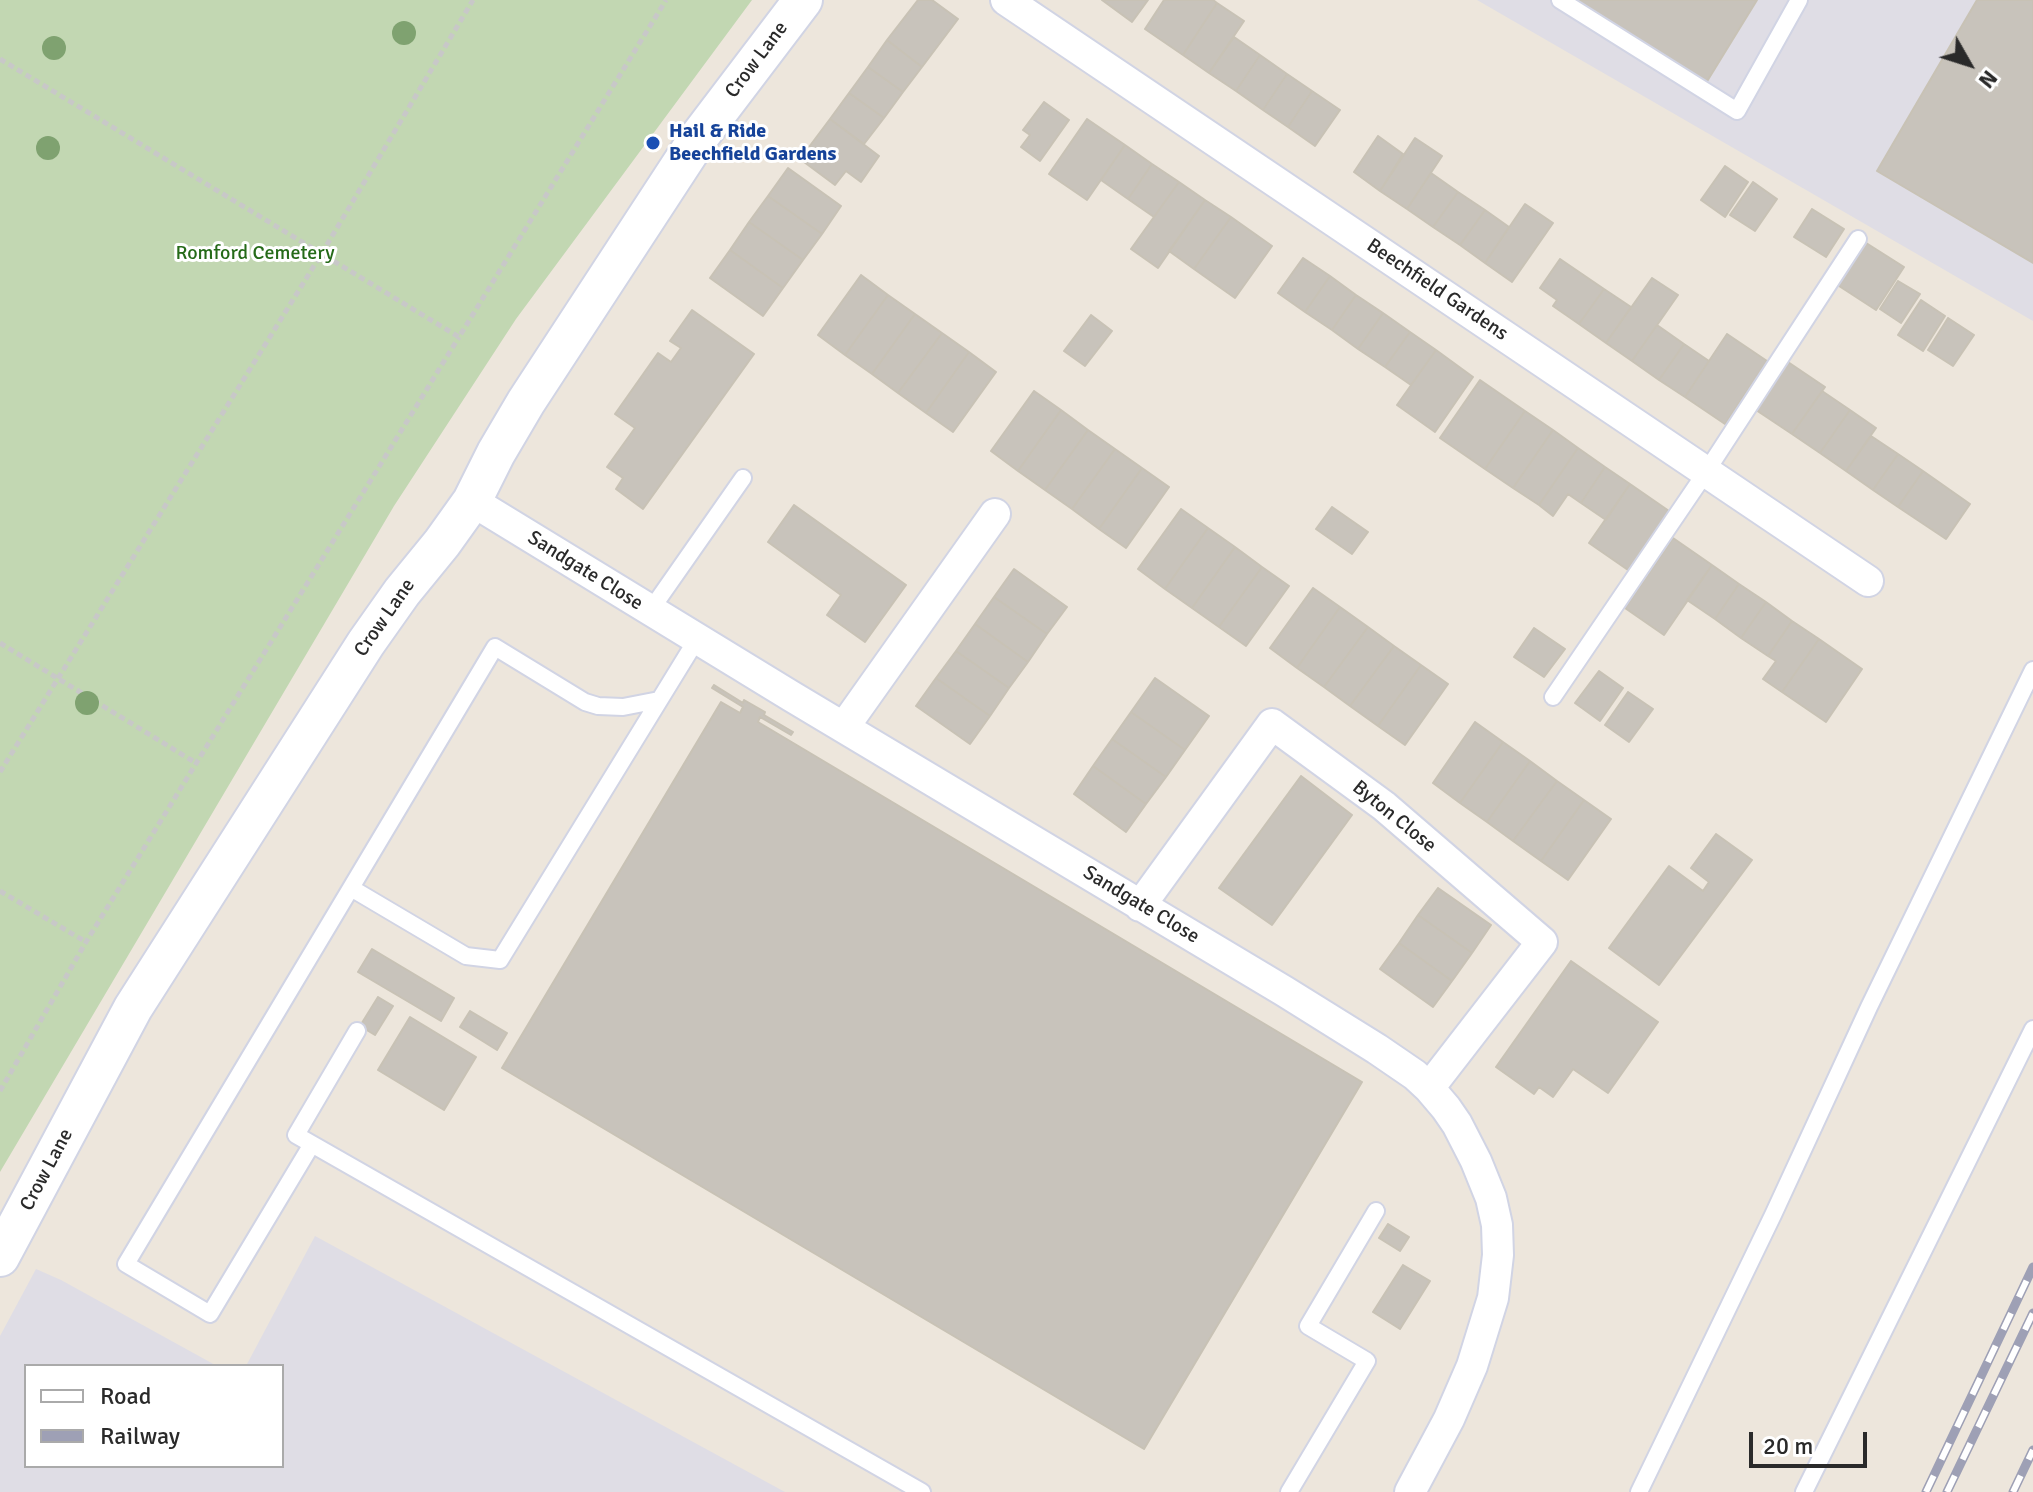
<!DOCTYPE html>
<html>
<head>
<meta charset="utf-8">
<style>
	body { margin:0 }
	#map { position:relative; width:2033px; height:1492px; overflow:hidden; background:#ede6dc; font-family:Signika,sans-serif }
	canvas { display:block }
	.legend { position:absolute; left:24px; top:1364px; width:260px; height:104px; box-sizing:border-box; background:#fff; border:2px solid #aaa; margin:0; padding:10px 14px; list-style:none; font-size:24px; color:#2a2a2a }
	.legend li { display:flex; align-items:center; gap:16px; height:40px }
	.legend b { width:40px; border:2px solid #aaa }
	.north { position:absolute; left:1929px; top:24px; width:80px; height:80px; -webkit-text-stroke:6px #fff; paint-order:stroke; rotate:129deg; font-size:22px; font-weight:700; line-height:32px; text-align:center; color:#2a2a2a }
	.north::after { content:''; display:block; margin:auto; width:28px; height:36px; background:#2a2a2a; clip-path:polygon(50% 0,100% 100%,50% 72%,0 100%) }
	.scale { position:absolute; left:1749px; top:1432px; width:118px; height:36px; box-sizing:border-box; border:4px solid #2a2a2a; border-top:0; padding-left:10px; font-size:24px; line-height:28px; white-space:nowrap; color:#2a2a2a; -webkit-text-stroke:6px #fff; paint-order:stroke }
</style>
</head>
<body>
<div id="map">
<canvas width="2033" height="1492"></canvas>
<ul class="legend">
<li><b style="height:10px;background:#fff"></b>Road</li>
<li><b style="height:10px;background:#9ea0b5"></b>Railway</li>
</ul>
<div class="north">N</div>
<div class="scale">20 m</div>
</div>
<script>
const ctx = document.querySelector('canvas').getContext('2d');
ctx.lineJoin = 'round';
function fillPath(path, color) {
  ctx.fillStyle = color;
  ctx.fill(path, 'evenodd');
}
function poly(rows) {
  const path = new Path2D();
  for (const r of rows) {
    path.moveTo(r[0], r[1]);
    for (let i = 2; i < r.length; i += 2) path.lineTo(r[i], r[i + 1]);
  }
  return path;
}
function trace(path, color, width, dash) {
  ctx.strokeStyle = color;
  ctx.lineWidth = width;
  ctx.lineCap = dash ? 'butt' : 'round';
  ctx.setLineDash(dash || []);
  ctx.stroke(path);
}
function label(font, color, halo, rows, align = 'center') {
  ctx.font = font + ' Signika,sans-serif';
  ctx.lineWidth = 6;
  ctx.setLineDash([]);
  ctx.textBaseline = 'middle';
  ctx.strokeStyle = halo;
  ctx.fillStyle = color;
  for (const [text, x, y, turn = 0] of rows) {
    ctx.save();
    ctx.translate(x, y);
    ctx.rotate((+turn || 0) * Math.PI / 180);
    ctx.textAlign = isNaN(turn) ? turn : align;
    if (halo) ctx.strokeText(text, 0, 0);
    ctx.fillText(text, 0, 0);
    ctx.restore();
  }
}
const industrial = poly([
	[1477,0,2033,0,2033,321],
	[315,1236,785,1492,0,1492,0,1336,36,1269,61,1280,217,1366,26,1366,26,1466,282,1466,282,1366,246,1366]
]);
const cemetery = poly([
	[0,0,752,0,516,319,394,506,0,1172]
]);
const building = poly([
	[918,0,932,0,958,19,922,67,887,40,918,0],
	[1102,0,1148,0,1132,22,1102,0],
	[1164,0,1213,0,1217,3,1183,55,1145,29,1164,0],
	[1571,0,1757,0,1706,83,1571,0],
	[1977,0,2033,0,2033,263,1877,171,1977,0],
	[1217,3,1244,21,1209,73,1183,55,1217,3],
	[1234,37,1260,55,1236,91,1209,73,1234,37],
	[887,40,922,67,903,92,868,67,887,40],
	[1260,55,1287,74,1263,110,1236,91,1260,55],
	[868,67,903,92,884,118,849,93,868,67],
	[1287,74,1312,91,1288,127,1263,110,1287,74],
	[1312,91,1340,110,1315,146,1288,127,1312,91],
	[849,93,884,118,864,144,830,119,849,93],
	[1044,102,1069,120,1040,161,1021,147,1030,135,1023,130,1044,102],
	[830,119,879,156,861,182,846,171,835,185,800,159,830,119],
	[1087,119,1125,145,1087,200,1049,174,1087,119],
	[1378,136,1403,154,1380,191,1354,172,1378,136],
	[1415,138,1442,156,1407,209,1380,191,1415,138],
	[1125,145,1152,164,1128,199,1101,180,1125,145],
	[1152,164,1179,182,1154,217,1128,199,1152,164],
	[1725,166,1748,182,1725,217,1701,200,1725,166],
	[788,168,841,206,822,234,768,196,788,168],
	[1431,173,1458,192,1433,227,1407,209,1431,173],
	[1179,182,1205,200,1158,268,1131,249,1179,182],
	[1753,182,1777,199,1755,231,1730,215,1753,182],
	[1458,192,1485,210,1460,245,1433,227,1458,192],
	[768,196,822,234,803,260,749,222,768,196],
	[1205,200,1231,217,1194,269,1169,251,1205,200],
	[1525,204,1553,223,1512,282,1485,263,1525,204],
	[1812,209,1844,229,1826,257,1794,237,1812,209],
	[1485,210,1509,227,1485,263,1460,245,1485,210],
	[1231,217,1272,246,1235,298,1194,269,1231,217],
	[749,222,803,260,783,288,730,250,749,222],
	[1863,241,1904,267,1876,310,1836,284,1863,241],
	[730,250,783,288,763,316,710,278,730,250],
	[1303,258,1330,276,1305,312,1278,293,1303,258],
	[1560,259,1604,289,1579,324,1553,306,1557,300,1540,288,1560,259],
	[861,275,888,295,845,355,818,335,861,275],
	[1330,276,1356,295,1332,330,1305,312,1330,276],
	[1652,278,1678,295,1632,361,1606,343,1652,278],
	[1898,281,1920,294,1901,323,1880,309,1898,281],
	[1604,289,1631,307,1606,343,1579,324,1604,289],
	[888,295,915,314,872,374,845,355,888,295],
	[1356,295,1383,313,1358,349,1332,330,1356,295],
	[1921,300,1945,316,1923,351,1898,335,1921,300],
	[692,310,754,354,643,509,616,489,623,478,607,467,635,428,615,414,658,353,671,362,681,348,670,341,692,310],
	[1383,313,1410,332,1385,367,1358,349,1383,313],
	[915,314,942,333,898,393,872,374,915,314],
	[1091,315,1112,331,1085,366,1064,351,1091,315],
	[1948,318,1974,335,1953,366,1928,350,1948,318],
	[1657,325,1684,344,1659,380,1632,361,1657,325],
	[1410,332,1436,350,1411,385,1385,367,1410,332],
	[942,333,969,352,926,413,898,393,942,333],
	[1727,334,1767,361,1725,424,1685,397,1727,334],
	[1684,344,1709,361,1685,397,1659,380,1684,344],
	[1436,350,1473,377,1435,432,1397,405,1436,350],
	[969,352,996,372,953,432,926,413,969,352],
	[1785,360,1825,387,1792,434,1753,408,1785,360],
	[1480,380,1525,411,1485,469,1440,438,1480,380],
	[1034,391,1061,410,1018,471,991,451,1034,391],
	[1822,391,1850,410,1820,453,1792,434,1822,391],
	[1061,410,1088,430,1045,490,1018,471,1061,410],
	[1850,410,1876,428,1846,471,1820,453,1850,410],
	[1525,411,1553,430,1513,488,1485,469,1525,411],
	[1088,430,1115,449,1072,509,1045,490,1088,430],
	[1553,430,1578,448,1539,505,1513,488,1553,430],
	[1871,436,1898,454,1873,490,1846,471,1871,436],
	[1578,448,1605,467,1581,503,1568,494,1553,516,1539,505,1578,448],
	[1115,449,1142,468,1099,529,1072,509,1115,449],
	[1898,454,1923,471,1898,507,1873,490,1898,454],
	[1605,467,1630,484,1606,520,1581,503,1605,467],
	[1142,468,1169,487,1126,548,1099,529,1142,468],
	[1923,471,1970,504,1946,539,1898,507,1923,471],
	[1630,484,1669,511,1628,570,1589,543,1630,484],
	[794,505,906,585,865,642,827,615,841,595,768,542,794,505],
	[1332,507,1368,532,1352,554,1316,529,1332,507],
	[1181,509,1208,528,1165,589,1138,569,1181,509],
	[1208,528,1235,547,1192,608,1165,589,1208,528],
	[1673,538,1712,565,1664,635,1625,608,1673,538],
	[1235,547,1262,567,1219,627,1192,608,1235,547],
	[1712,565,1739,584,1715,619,1687,600,1712,565],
	[1262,567,1289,586,1246,646,1219,627,1262,567],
	[1014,569,1067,607,1047,634,994,597,1014,569],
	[1739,584,1766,602,1741,638,1715,619,1739,584],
	[1313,588,1340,607,1297,668,1270,648,1313,588],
	[994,597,1047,634,1028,662,975,624,994,597],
	[1766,602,1792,621,1768,656,1741,638,1766,602],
	[1340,607,1368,627,1324,687,1297,668,1340,607],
	[1792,621,1819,639,1782,692,1763,679,1776,661,1768,656,1792,621],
	[975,624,1028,662,1009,688,956,651,975,624],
	[1368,627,1394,646,1350,706,1324,687,1368,627],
	[1534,628,1565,649,1544,677,1514,657,1534,628],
	[1819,639,1862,669,1826,722,1782,692,1819,639],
	[1394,646,1421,665,1378,726,1350,706,1394,646],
	[956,651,1009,688,990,716,936,678,956,651],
	[1421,665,1448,684,1405,745,1378,726,1421,665],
	[1599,671,1623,688,1600,721,1575,703,1599,671],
	[936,678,990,716,970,744,916,706,936,678],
	[1155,678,1209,716,1185,750,1131,712,1155,678],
	[714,685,743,703,744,700,765,712,764,715,793,732,791,735,760,717,758,722,1362,1082,1144,1449,502,1068,721,702,740,713,743,707,712,688,714,685],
	[1628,692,1653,709,1629,742,1605,725,1628,692],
	[1131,712,1185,750,1166,777,1112,739,1131,712],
	[1475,722,1503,742,1460,803,1433,783,1475,722],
	[1112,739,1166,777,1146,804,1093,766,1112,739],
	[1503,742,1530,761,1487,822,1460,803,1503,742],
	[1530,761,1557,781,1513,841,1487,822,1530,761],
	[1093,766,1146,804,1126,832,1074,794,1093,766],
	[1301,776,1352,815,1272,925,1219,888,1301,776],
	[1557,781,1584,800,1541,861,1513,841,1557,781],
	[1584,800,1611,819,1568,880,1541,861,1584,800],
	[1716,834,1752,860,1659,985,1609,948,1669,866,1703,891,1709,882,1691,868,1716,834],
	[1438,888,1491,925,1472,953,1418,915,1438,888],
	[1418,915,1472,953,1452,981,1399,943,1418,915],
	[1399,943,1452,981,1433,1007,1380,969,1399,943],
	[372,949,454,998,441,1021,358,972,372,949],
	[1571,961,1658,1022,1608,1093,1573,1069,1553,1097,1539,1087,1534,1094,1496,1067,1571,961],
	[378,997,393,1006,375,1035,360,1026,378,997],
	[470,1011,507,1033,497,1050,460,1027,470,1011],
	[410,1017,476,1057,444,1110,378,1070,410,1017],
	[1388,1224,1409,1237,1400,1251,1379,1238,1388,1224],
	[1403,1265,1430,1281,1400,1329,1373,1312,1403,1265]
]);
const path = poly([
	[0,59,459,337,666,0],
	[0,643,196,763],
	[0,772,322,253,473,0],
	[0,891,86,942],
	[0,1091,86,942,459,337]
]);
const service = poly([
	[1560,0,1737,111,1799,0],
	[650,611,743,478],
	[1553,697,1706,472,1858,239],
	[351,888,466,956,500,960,697,639],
	[357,1031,296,1135,922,1492],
	[312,1144,210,1314,126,1264,495,647,585,702,598,706,623,707,659,700],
	[1289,1492,1367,1361,1308,1326,1376,1211],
	[1639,1492,1773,1215,1869,1007,2033,670],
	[1804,1492,2033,1029]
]);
const minor = poly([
	[1006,0,1868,581],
	[472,501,791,696,1284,991,1377,1049,1415,1075,1429,1088,1446,1108,1457,1124,1476,1161,1491,1198,1497,1225,1498,1255,1493,1298,1472,1366,1449,1419,1410,1492],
	[844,727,995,514],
	[1140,906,1272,724,1384,806,1542,942,1429,1088]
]);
const tertiary = poly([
	[0,1257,133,1008,366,643,402,592,442,543,472,501,496,453,526,402,699,137,803,0]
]);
const rail = poly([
	[1926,1492,2033,1267],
	[1947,1492,2033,1313],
	[2013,1492,2033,1450]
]);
const trees = [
	[404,33],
	[54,48],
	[48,148],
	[87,703]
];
const markers = [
	[653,143,8,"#1a4fb4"]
];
const streetNames = [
	["Crow Lane",757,60,-53],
	["Beechfield Gardens",1437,290,34],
	["Sandgate Close",585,571,32],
	["Crow Lane",385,618,-55],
	["Byton Close",1394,817,39],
	["Sandgate Close",1141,905,31],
	["Crow Lane",47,1170,-62]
];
const transitNames = [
	["Hail & Ride",669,132],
	["Beechfield Gardens",669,155]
];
const parkNames = [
	["Romford Cemetery",255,254]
];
fillPath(industrial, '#dfdde5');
fillPath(cemetery, '#c2d7b2');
fillPath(building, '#c8c3bb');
trace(building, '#c8c2b5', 2);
trace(service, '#d1d4e4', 20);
trace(minor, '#d1d4e4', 34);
trace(tertiary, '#d1d4e4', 42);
trace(path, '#c8c8c8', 5, [6, 4]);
trace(service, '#fff', 16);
trace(minor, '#fff', 30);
trace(tertiary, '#fff', 38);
trace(rail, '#9ea0b5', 9);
trace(rail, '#fff', 6, [18]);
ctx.fillStyle = '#7fa270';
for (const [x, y] of trees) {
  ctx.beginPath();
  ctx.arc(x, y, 12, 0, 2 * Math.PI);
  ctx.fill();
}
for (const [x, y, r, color] of markers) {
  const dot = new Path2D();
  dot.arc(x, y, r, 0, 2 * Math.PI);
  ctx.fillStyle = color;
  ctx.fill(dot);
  trace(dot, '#fff', 3);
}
label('20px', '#2a2a2a', '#fff', streetNames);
label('bold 20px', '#164399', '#fff', transitNames, 'left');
label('20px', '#256a18', '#fff', parkNames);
</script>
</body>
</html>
